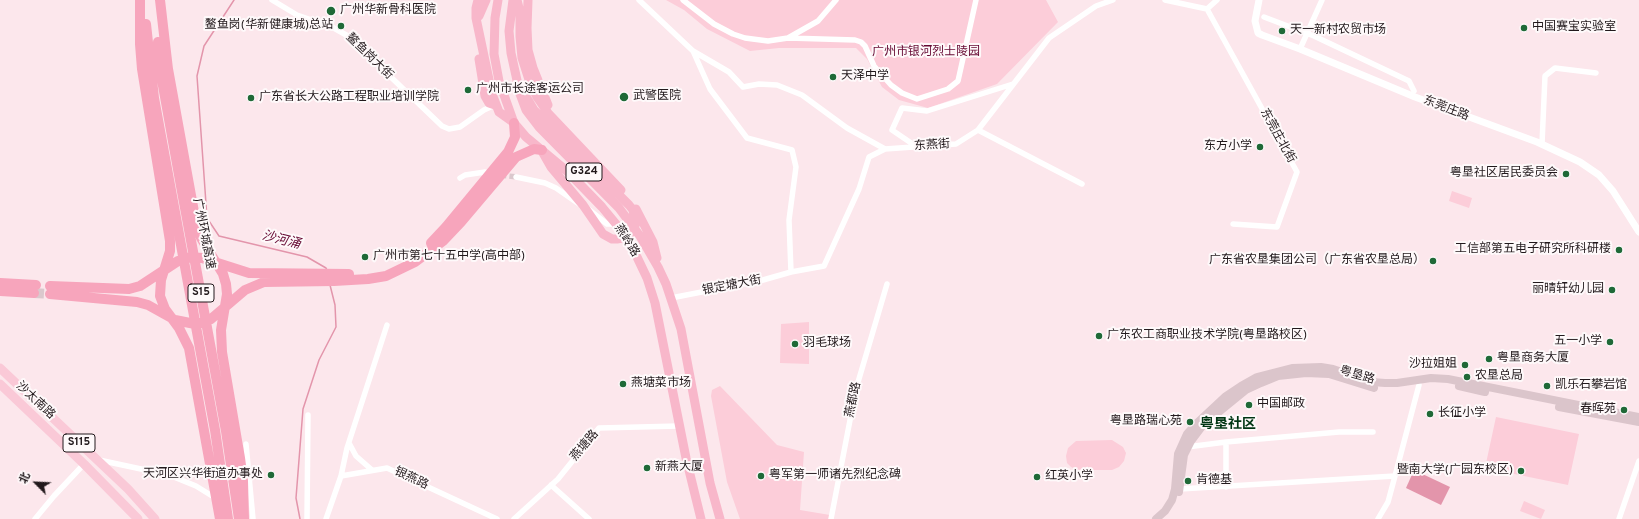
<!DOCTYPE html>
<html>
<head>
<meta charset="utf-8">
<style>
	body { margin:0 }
	#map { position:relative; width:1639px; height:519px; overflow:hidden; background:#fce7ec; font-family:Overpass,"Noto Sans SC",sans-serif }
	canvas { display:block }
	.north { position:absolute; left:16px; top:463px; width:40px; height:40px; -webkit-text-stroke:3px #fef9fa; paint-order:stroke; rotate:294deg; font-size:11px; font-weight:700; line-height:16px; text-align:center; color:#22191c }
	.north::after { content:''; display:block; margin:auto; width:14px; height:18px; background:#22191c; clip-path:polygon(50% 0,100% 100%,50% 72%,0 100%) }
</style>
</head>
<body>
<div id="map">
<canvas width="1639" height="519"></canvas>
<div class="north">北</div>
</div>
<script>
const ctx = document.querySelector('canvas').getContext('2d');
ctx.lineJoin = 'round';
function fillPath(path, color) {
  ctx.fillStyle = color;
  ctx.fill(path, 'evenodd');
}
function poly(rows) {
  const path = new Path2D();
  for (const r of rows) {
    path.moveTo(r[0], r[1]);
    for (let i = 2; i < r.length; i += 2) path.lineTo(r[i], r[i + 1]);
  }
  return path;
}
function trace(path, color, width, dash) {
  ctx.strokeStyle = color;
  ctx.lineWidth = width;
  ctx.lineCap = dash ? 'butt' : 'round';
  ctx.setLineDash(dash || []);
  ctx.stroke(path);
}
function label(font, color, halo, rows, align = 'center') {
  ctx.font = font + ' Overpass,"Noto Sans SC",sans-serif';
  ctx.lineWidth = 4;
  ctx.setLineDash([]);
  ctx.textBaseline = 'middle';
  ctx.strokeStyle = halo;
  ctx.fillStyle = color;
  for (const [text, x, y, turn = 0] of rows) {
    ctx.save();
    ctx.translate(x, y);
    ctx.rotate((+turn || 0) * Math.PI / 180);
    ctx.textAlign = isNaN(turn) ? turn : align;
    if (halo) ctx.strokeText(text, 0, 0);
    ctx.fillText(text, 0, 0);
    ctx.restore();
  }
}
const green = poly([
	[666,0,1046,0,1058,22,997,84,928,108,899,100,882,87,867,59,856,48,779,48,750,51,707,29,684,10],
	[1452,191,1472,198,1469,208,1449,201],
	[809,322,809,364,780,363,781,324],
	[720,386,777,445,804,452,800,510,830,515,829,519,740,519,727,482,711,396,712,390],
	[1496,417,1579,434,1568,485,1485,468],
	[1112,440,1123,447,1126,453,1124,461,1119,467,1112,470,1078,470,1071,467,1067,463,1066,456,1068,448,1076,441],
	[1524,501,1545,510,1541,519,1520,511]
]);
const water = poly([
	[1414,470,1450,487,1441,505,1406,488]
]);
const stream = poly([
	[234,0,204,46,197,76,207,218,219,236,307,257,326,268,327,270],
	[300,519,296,498,303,409,319,360,336,327,335,305,330,285]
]);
const minorTunnel = poly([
	[501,175,516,177]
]);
const motorwayTunnel = poly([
	[34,293,50,294]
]);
const minor = poly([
	[272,0,297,15,332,27,348,36,442,126,449,129,460,127,484,110,495,105],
	[639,0,693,51,710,89,747,138,792,150,796,167,789,220,791,272],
	[683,0,714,24,733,34,745,38,768,41,788,38,855,40,861,42,865,46,874,66,891,85,902,93,917,99,948,89,958,81,976,0],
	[1165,0,1207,9,1217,0],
	[1207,9,1297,172,1277,227,1233,224],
	[1264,17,1314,36,1409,81,1414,91],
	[788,38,818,21,836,0],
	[1300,49,1322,0],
	[693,51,729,72,743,87,759,84,777,85,802,95,847,128,885,149],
	[978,130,1082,184],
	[1542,144,1545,76,1555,68,1596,73],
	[917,147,892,130,902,108,927,111,1013,84],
	[516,177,545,183,556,188,579,204],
	[460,178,465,175,485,172],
	[588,209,607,224,616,224],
	[671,298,763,280,791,272,824,266,859,189,869,157,885,149,956,144,978,130,1049,38,1096,6,1113,0],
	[1226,442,1226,487],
	[349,443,356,456,372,470],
	[246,444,253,519],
	[1187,447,1226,442,1339,432,1373,432],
	[99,460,169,475,196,486,217,499],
	[341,476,347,448,387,325],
	[1395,476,1419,385],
	[551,485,589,519],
	[1180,489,1395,476,1388,502,1378,519],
	[35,519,54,496,84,464],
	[307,519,308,415],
	[326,519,341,476,387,468,497,519],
	[514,519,558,479,599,428,679,426],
	[831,519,856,389,887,284],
	[1619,519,1639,461]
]);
const tertiary = poly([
	[1259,0,1255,21,1258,33,1262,35,1300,49,1415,97,1537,142,1580,162,1599,175,1613,191,1639,232]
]);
const secondary = poly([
	[1459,386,1485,392],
	[1559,407,1639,422],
	[1179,492,1184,455,1191,441,1203,425,1246,390,1261,383,1278,376,1306,373,1329,374,1374,388],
	[1156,519,1165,511,1172,500,1175,489,1178,454,1187,434,1196,424,1226,396,1241,386,1257,377,1292,368,1321,367,1333,369,1372,382,1385,383,1397,383,1431,378,1448,379,1639,417]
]);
const primary = poly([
	[0,368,128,489,155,519],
	[0,384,84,464,138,519]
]);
const trunk = poly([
	[478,0,476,8,476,18,492,94,499,112,513,122],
	[498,0,495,18,494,54,499,81,514,123,526,137,568,172,602,207,621,230,637,257,647,278,655,303,686,458,701,519],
	[513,0,509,31,511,53,520,94,526,110,539,127,619,208,640,236,658,267,666,284,681,329,710,483,720,519],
	[517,0,520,12,520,36,522,58,530,83,537,97,548,113,621,190],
	[528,0,527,28,528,50,533,68,548,105],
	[479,16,486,0],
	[479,59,485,96,489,103,495,105],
	[524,93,534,110,629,205,633,210,635,220,635,226,630,234,627,237,617,239,612,239,603,234,583,205,551,167,543,153],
	[636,209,653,242,657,258]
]);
const motorway = poly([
	[140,0,140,44,142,69,170,241,170,251,161,280,160,296,165,309,179,328,189,348,220,519],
	[160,0,168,69,196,223,201,238,223,274,226,284,227,294,221,330,222,352,240,458,243,481,244,519],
	[146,24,154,98,215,430,228,519],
	[158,42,162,80,181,186,226,431,239,519],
	[431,243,446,227,508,152,515,137,514,123],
	[0,283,36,285],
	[50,286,129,289,140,286,178,261,191,257,202,258,249,273,349,274],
	[0,291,34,293],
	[50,294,137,302,148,305,175,320,195,324,201,323,211,319,245,290,264,282,334,281,368,279,386,276,415,262,443,241,461,222,516,157,534,149,542,150]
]);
const markers = [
	[331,11,5,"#1f6937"],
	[341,26,4,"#1f6937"],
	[1524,28,4,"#1f6937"],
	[1282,31,4,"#1f6937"],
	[833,77,4,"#1f6937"],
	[468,90,4,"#1f6937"],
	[624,97,5,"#1f6937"],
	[251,98,4,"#1f6937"],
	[1260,147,4,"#1f6937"],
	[1566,174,4,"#1f6937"],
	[1619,250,4,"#1f6937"],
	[365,257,4,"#1f6937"],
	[1433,261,4,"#1f6937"],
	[1612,290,4,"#1f6937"],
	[1099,336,4,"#1f6937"],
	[1610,342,4,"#1f6937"],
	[795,344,4,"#1f6937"],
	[1489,359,4,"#1f6937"],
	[1465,365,4,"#1f6937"],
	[1467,377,4,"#1f6937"],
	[623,384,4,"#1f6937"],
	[1547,386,4,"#1f6937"],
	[1249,405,4,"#1f6937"],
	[1624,410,4,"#1f6937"],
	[1430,414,4,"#1f6937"],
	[1190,422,4,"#1f6937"],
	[647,468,4,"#1f6937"],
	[1521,471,4,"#1f6937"],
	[271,475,4,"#1f6937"],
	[761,476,4,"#1f6937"],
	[1037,477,4,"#1f6937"],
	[1188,481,4,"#1f6937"]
];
const shields = [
	[584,172,36],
	[201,293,26],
	[79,443,32]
];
const shieldNames = [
	["G324",584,172],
	["S15",201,293],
	["S115",79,443]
];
const poiNames = [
	["广州华新骨科医院",340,11],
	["鳌鱼岗(华新健康城)总站",333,26,"right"],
	["中国赛宝实验室",1532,28],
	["天一新村农贸市场",1290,31],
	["天泽中学",841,77],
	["广州市长途客运公司",476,90],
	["武警医院",633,97],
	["广东省长大公路工程职业培训学院",259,98],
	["东方小学",1252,147,"right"],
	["粤垦社区居民委员会",1558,174,"right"],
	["工信部第五电子研究所科研楼",1611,250,"right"],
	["广州市第七十五中学(高中部)",373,257],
	["广东省农垦集团公司（广东省农垦总局）",1425,261,"right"],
	["丽晴轩幼儿园",1604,290,"right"],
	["广东农工商职业技术学院(粤垦路校区)",1107,336],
	["五一小学",1602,342,"right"],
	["羽毛球场",803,344],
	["粤垦商务大厦",1497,359],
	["沙拉姐姐",1457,365,"right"],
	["农垦总局",1475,377],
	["燕塘菜市场",631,384],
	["凯乐石攀岩馆",1555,386],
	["中国邮政",1257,405],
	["春晖苑",1616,410,"right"],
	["长征小学",1438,414],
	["粤垦路瑞心苑",1182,422,"right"],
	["新燕大厦",655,468],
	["暨南大学(广园东校区)",1513,471,"right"],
	["天河区兴华街道办事处",263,475,"right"],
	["粤军第一师诸先烈纪念碑",769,476],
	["红英小学",1045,477],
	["肯德基",1196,481]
];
const parkNames = [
	["广州市银河烈士陵园",926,53]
];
const streetNames = [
	["鳌鱼岗大街",369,57,44],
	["东莞庄路",1446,109,21],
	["东莞庄北街",1277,136,61],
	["东燕街",932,146,-4],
	["广州环城高速",203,234,79],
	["燕岭路",626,241,58],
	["银定塘大街",732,286,-11],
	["粤垦路",1357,376,16],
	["燕都路",854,400,-78],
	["沙太南路",35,401,43],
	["燕塘路",585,446,-50],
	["银燕路",411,479,25]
];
const waterNames = [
	["沙河涌",281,241,14]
];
const quarterNames = [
	["粤垦社区",1228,425]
];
fillPath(green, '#fccdd9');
fillPath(water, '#e395ab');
trace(stream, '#e395ab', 1.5);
trace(minorTunnel, '#dbc8cd', 5.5, [5.5, 3]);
trace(motorwayTunnel, '#dbc8cd', 10, [10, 5]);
trace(minor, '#fff', 5.5);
trace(tertiary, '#fff', 7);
trace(secondary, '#dbc5cb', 8);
trace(primary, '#fac9d7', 9);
trace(trunk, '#f8b7ca', 9);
trace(motorway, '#f7a5bc', 10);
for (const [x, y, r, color] of markers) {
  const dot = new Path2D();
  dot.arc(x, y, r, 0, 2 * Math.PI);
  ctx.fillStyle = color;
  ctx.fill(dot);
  trace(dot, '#fef9fa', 1.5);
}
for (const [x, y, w] of shields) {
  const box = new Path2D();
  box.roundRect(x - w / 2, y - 9, w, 18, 3);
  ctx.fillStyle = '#fef9fa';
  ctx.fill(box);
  trace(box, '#22191c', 1);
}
label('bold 11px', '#22191c', null, shieldNames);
label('12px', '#22191c', '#fef9fa', poiNames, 'left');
label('12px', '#650832', '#fef9fa', parkNames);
label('12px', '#22191c', '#fef9fa', streetNames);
label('italic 13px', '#650832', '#fef9fa', waterNames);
label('bold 14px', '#003513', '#fef9fa', quarterNames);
</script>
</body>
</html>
